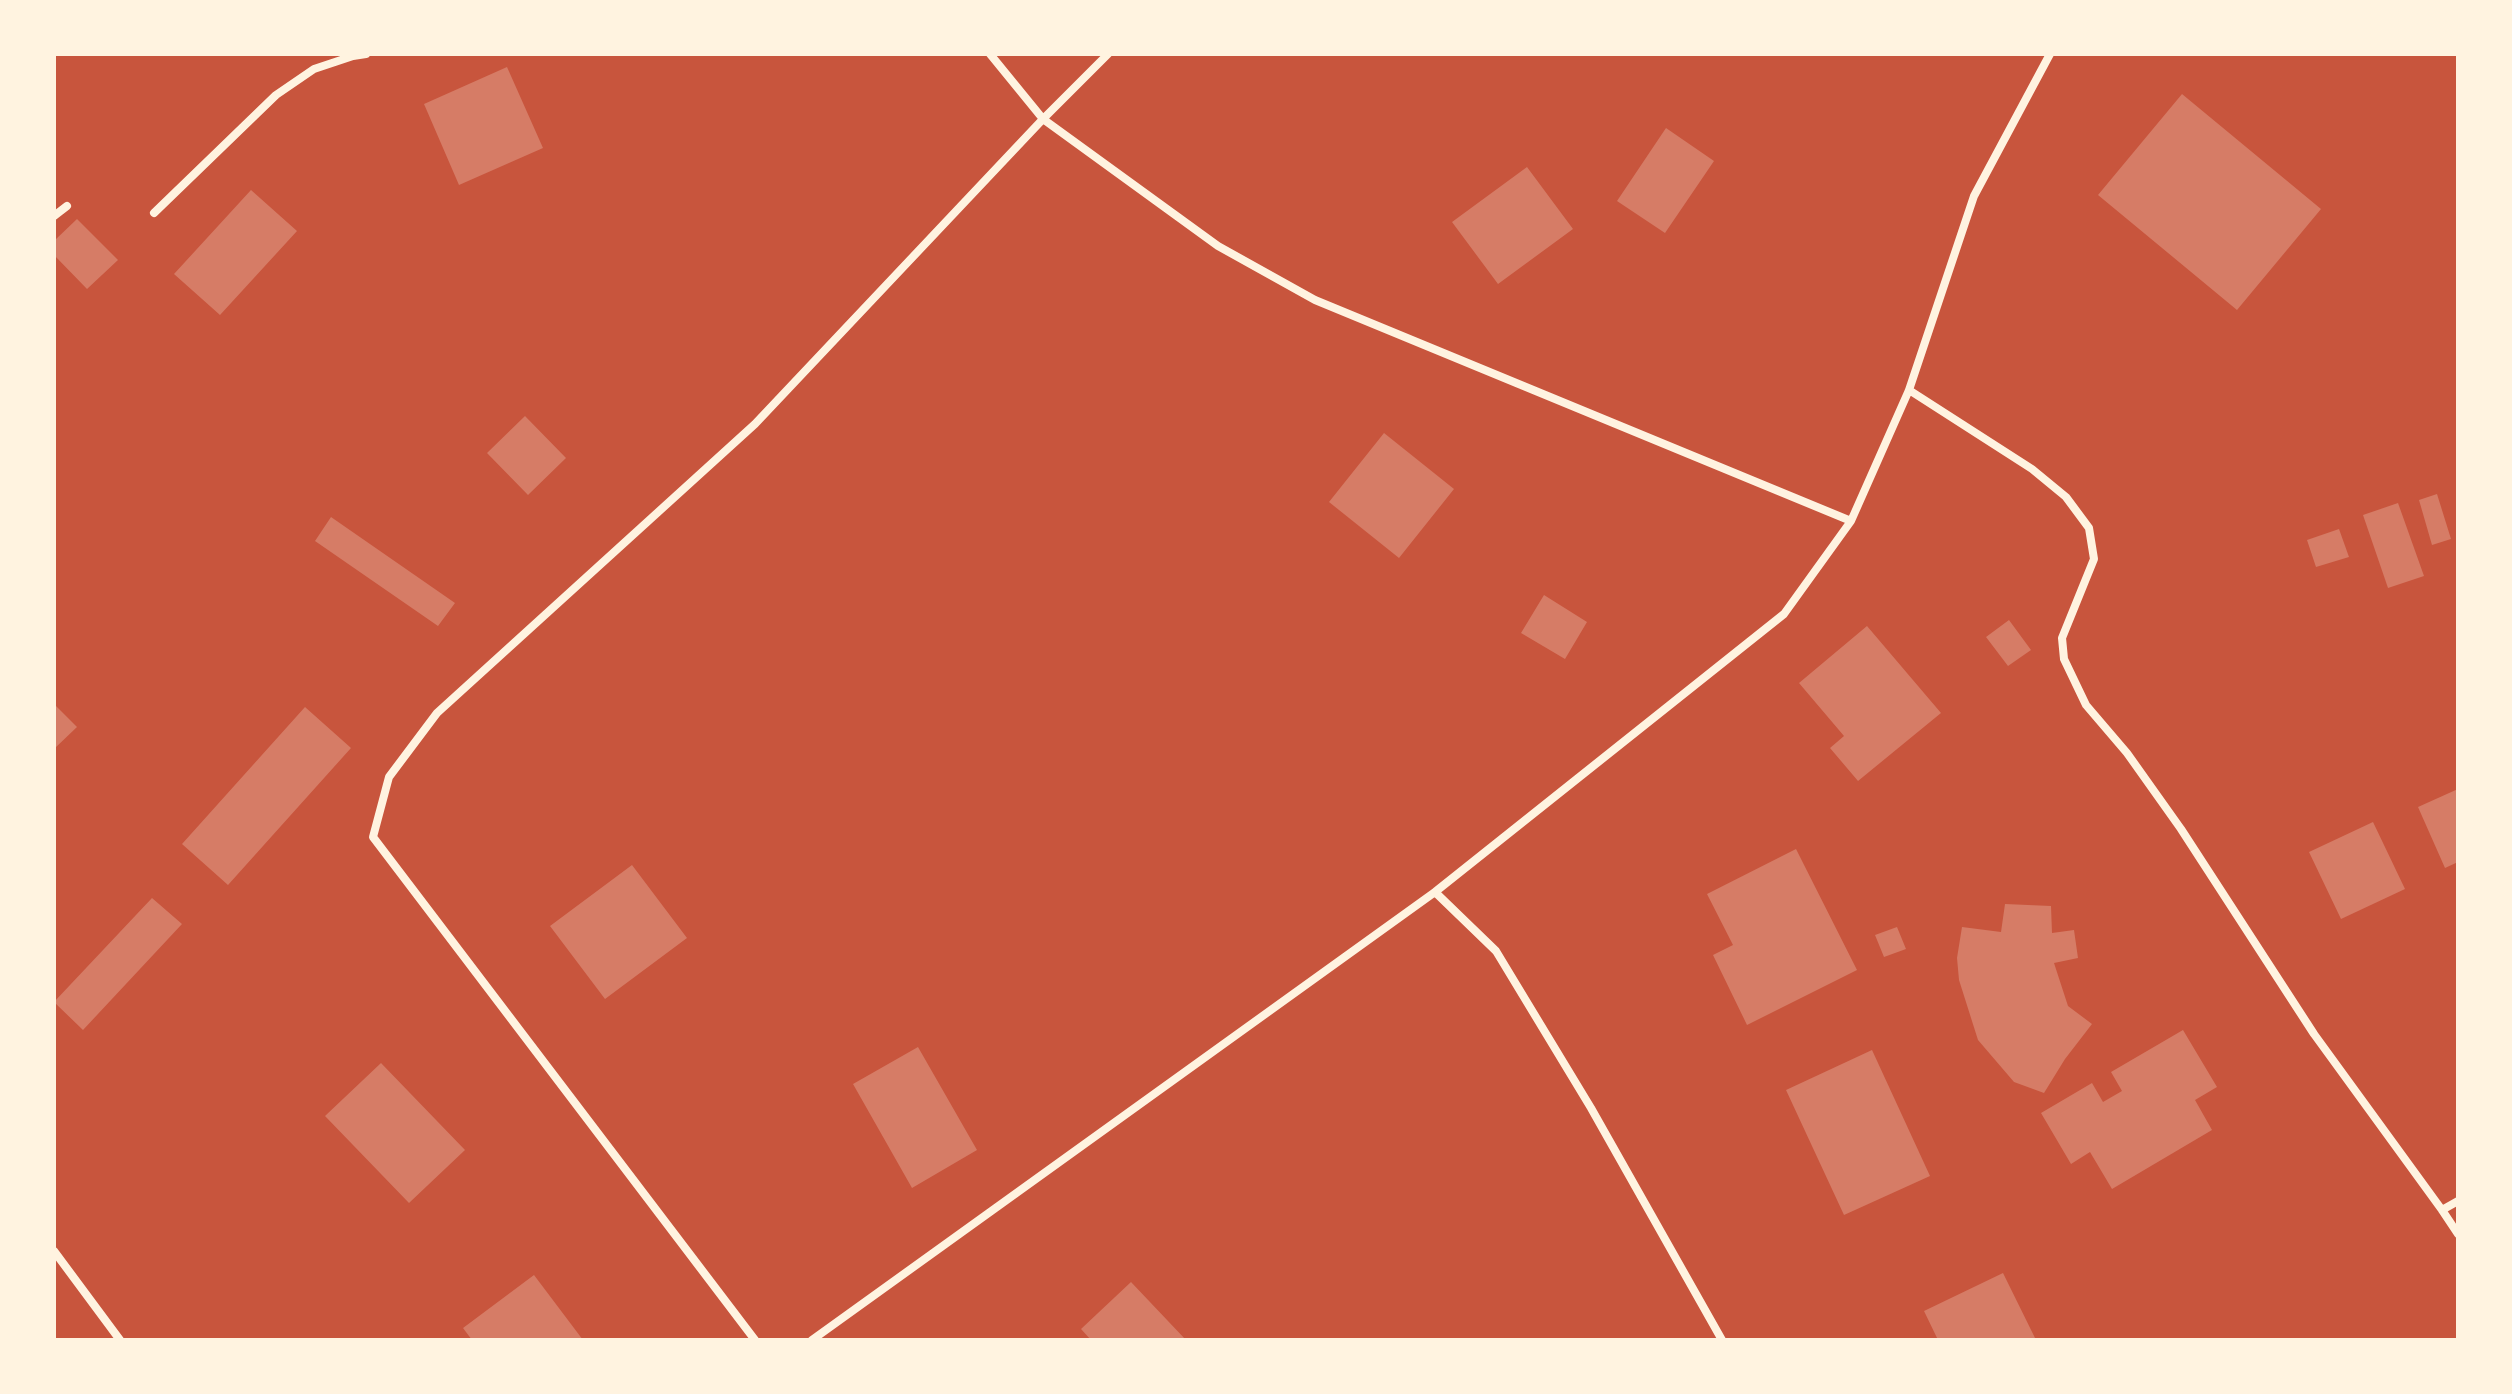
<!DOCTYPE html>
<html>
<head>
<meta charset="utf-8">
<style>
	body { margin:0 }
	#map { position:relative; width:2512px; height:1394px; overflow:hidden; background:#c8553d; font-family:Montserrat,sans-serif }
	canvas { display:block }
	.frame { position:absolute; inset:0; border:56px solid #fff3e0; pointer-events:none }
</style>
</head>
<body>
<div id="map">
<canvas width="2512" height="1394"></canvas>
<div class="frame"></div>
</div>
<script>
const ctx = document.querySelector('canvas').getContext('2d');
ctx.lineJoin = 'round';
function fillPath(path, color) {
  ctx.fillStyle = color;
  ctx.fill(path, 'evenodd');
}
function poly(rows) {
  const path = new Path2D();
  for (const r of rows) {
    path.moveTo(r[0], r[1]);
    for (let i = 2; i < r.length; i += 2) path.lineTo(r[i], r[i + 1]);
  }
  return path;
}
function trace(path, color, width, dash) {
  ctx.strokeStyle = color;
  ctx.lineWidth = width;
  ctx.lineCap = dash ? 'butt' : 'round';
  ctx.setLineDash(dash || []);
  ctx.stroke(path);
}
const building = poly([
	[507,67,543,148,459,185,424,104],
	[2182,94,2321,209,2237,310,2098,195],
	[1666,128,1714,161,1665,233,1617,201],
	[1527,167,1573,229,1498,284,1452,222],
	[251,190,297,231,220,315,174,274],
	[77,219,118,260,87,289,54,255,54,241],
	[525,416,566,458,528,495,487,453],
	[1384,433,1454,489,1399,558,1329,502],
	[2437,494,2451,539,2432,545,2419,500],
	[2398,503,2424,576,2388,588,2363,515],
	[331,517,455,603,438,626,315,541],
	[2339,529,2349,557,2316,567,2307,540],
	[1544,595,1587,622,1565,659,1521,633],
	[2009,620,2031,650,2008,666,1986,637],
	[1867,626,1941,713,1858,781,1830,748,1844,736,1799,683],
	[54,704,77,727,54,749],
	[305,707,351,748,228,885,182,844],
	[2458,789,2458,862,2445,868,2418,807],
	[2373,822,2405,889,2341,919,2309,852],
	[1796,849,1857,970,1747,1025,1713,955,1733,945,1707,894],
	[632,865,687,938,605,999,550,926],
	[152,898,182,924,83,1030,54,1002],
	[2005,904,2051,906,2052,933,2074,930,2078,958,2054,963,2068,1006,2092,1024,2065,1059,2044,1093,2014,1082,1978,1040,1959,980,1957,958,1962,927,2001,932],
	[1897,927,1906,949,1884,957,1875,935],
	[2183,1030,2217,1087,2195,1100,2212,1130,2112,1189,2090,1152,2071,1164,2041,1113,2092,1083,2103,1102,2122,1091,2111,1072],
	[918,1047,977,1150,912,1188,853,1084],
	[1872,1050,1930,1176,1844,1215,1786,1090],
	[381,1063,465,1150,409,1203,325,1116],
	[2003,1273,2036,1340,1938,1340,1924,1311],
	[534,1275,583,1340,472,1340,463,1328],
	[1131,1282,1186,1340,1091,1340,1081,1329]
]);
const minor = poly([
	[990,54,1043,119,1218,246,1315,300,1851,521],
	[154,213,276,95,314,69,353,56,366,54],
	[54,216,67,206],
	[1909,390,2032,469,2066,497,2089,528,2094,559,2062,638,2064,659,2086,705,2127,753,2181,829,2314,1034,2442,1210],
	[1435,892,1496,951,1591,1108,1722,1340],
	[2458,1201,2442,1210,2458,1234],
	[54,1251,120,1340],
	[755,1340,373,837,389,777,437,713,755,424,1043,119,1108,54],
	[812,1340,1435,892,1784,614,1851,521,1909,390,1974,196,2050,54]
]);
fillPath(building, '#d67c66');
trace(minor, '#fff3e0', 8);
</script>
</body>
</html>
